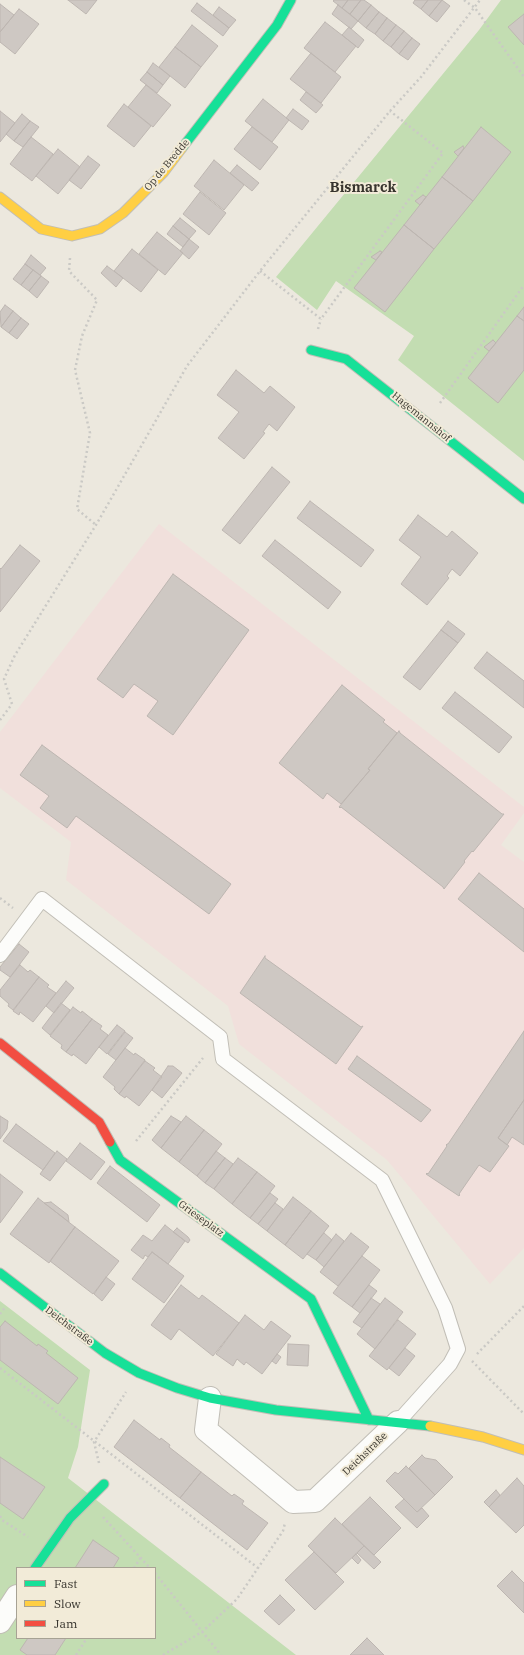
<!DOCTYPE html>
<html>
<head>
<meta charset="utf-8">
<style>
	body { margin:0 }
	#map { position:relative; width:524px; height:1655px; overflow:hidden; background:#ece8de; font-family:"IBM Plex Serif",serif }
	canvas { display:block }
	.legend { position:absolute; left:16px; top:1567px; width:140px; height:72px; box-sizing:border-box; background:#f2ebd8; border:1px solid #a7a294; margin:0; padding:5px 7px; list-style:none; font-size:12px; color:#37342d }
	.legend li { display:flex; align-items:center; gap:8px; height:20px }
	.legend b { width:20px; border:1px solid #a7a294 }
</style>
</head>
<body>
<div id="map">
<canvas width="524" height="1655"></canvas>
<ul class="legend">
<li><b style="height:5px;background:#16e098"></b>Fast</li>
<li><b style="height:5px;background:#ffcf43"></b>Slow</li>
<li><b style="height:5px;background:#f24e42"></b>Jam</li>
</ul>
</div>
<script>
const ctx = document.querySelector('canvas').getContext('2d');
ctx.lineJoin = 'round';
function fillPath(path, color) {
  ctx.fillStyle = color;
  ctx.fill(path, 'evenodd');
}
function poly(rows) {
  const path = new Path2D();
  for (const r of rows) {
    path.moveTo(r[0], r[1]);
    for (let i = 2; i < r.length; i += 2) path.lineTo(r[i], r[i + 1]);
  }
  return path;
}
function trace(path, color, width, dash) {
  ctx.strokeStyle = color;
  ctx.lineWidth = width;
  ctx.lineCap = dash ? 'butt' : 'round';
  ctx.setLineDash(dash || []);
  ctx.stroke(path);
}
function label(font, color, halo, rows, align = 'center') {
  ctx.font = font + ' "IBM Plex Serif",serif';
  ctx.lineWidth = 4;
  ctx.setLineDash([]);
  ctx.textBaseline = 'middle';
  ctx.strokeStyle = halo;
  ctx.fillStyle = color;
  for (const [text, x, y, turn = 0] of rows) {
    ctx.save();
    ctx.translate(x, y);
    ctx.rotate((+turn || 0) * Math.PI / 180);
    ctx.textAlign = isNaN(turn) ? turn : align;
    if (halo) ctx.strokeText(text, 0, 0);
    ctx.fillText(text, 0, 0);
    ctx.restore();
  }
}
const education = poly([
	[159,524,524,807,524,813,501,845,524,862,524,1248,490,1284,387,1160,239,1044,228,1006,66,880,71,842,0,788,0,732]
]);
const green = poly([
	[501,0,524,0,524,461,398,360,414,336,336,281,317,310,276,277,479,30],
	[0,1301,90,1370,78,1447,68,1478,296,1655,0,1655],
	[17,1568,155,1568,155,1638,17,1638]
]);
const building = poly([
	[68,0,97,0,86,14,68,0],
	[334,0,348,0,342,8,333,1,334,0],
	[348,0,361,0,350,14,342,8,348,0],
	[361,0,364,0,371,5,358,21,350,14,361,0],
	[415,0,428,0,421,9,413,3,415,0],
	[428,0,442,0,429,16,421,9,428,0],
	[442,0,450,6,437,22,429,16,442,0],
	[197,3,229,28,223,36,191,11,197,3],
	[0,4,14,15,0,32,0,4],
	[338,5,358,21,351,29,332,14,338,5],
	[371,5,379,12,366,28,358,21,371,5],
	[219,7,236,20,229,28,213,15,219,7],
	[19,9,39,24,15,54,0,42,0,32,19,9],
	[379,12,387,18,375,34,366,28,379,12],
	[524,14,524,45,508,27,524,14],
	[387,18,396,25,383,41,375,34,387,18],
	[325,22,356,46,335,72,304,48,325,22],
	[192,25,218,46,201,67,175,47,192,25],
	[396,25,404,31,391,47,383,41,396,25],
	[349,27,364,40,358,48,342,35,349,27],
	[404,31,412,38,399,54,391,47,404,31],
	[412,38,420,44,408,60,399,54,412,38],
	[175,47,201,67,185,88,159,67,175,47],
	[311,53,341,77,321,103,290,79,311,53],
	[153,63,170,76,163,85,147,72,153,63],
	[147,72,163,85,157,93,140,80,147,72],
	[146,85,171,105,153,127,128,107,146,85],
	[306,92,323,105,316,113,300,100,306,92],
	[263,99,289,120,272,142,245,121,263,99],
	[124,104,151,126,134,147,107,126,124,104],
	[293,109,309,121,302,130,286,118,293,109],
	[0,111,15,123,0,142,0,111],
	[22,114,30,121,14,141,6,134,22,114],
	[30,121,39,127,23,147,14,141,30,121],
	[252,127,278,147,260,170,234,149,252,127],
	[481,127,511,152,473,201,442,177,481,127],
	[31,137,53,154,32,181,10,164,31,137],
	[463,146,464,148,458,156,454,152,463,146],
	[58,149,80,167,58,194,36,176,58,149],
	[88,156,100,165,81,189,69,180,88,156],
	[214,160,244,185,224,210,194,186,214,160],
	[237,165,259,183,252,191,230,173,237,165],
	[442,177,473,201,434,249,404,225,442,177],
	[200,192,226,213,209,235,183,214,200,192],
	[423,195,426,197,420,205,415,201,423,195],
	[180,218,196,231,189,239,173,226,180,218],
	[404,225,434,249,385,312,354,288,404,225],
	[173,226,189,239,183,247,167,234,173,226],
	[157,232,183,253,165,275,139,254,157,232],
	[189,239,199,247,189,259,180,251,189,239],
	[132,249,158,270,141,292,114,271,132,249],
	[380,251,382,252,376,260,371,257,380,251],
	[31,255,46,268,40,275,25,264,31,255],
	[25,264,33,270,21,285,13,279,25,264],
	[107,266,123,278,116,287,101,273,107,266],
	[33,270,41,276,29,291,21,285,33,270],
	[41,276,49,282,37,298,29,291,41,276],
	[5,305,13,311,1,327,0,312,5,305],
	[524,307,524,321,517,316,524,307],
	[13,311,21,318,9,333,1,327,13,311],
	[517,316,524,321,524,370,498,403,468,378,517,316],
	[21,318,29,324,17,339,9,333,21,318],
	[493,340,496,343,489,351,484,347,493,340],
	[236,370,264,393,270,386,295,407,277,431,269,424,263,432,265,433,244,459,218,438,239,412,217,395,236,370],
	[272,467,290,482,240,544,222,530,272,467],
	[310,501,374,550,361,567,297,518,310,501],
	[418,515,447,537,452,531,478,553,460,576,452,569,447,576,449,578,427,605,401,584,421,557,399,540,418,515],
	[275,540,341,592,328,609,262,556,275,540],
	[20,545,40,561,0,612,0,568,1,569,20,545],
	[173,574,249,630,173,735,147,716,158,701,134,684,123,698,97,679,173,574],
	[448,621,465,634,458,643,441,630,448,621],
	[441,630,458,643,420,690,403,677,441,630],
	[487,652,524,681,524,708,474,668,487,652],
	[342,685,385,720,383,722,397,733,368,769,370,770,341,804,327,793,323,799,279,763,342,685],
	[455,692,512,737,499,753,442,708,455,692],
	[399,731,400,733,502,814,504,814,473,852,472,851,464,861,465,862,444,889,443,887,341,807,340,808,339,807,370,770,368,769,399,731],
	[42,745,231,884,209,914,76,816,67,828,40,808,49,796,20,775,42,745],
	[479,873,524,909,524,952,458,899,479,873],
	[19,944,29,952,10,977,0,970,0,967,19,944],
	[265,956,265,958,361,1027,363,1026,336,1064,240,993,265,956],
	[20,965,28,972,30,970,39,977,13,1010,8,1006,9,1004,0,996,0,990,20,965],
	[39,977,49,985,47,987,56,993,33,1022,20,1012,19,1015,13,1011,39,977],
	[66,981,74,988,54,1013,46,1006,66,981],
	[61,1003,70,1010,50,1035,42,1028,61,1003],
	[73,1007,81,1013,82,1011,92,1019,66,1052,61,1048,62,1045,50,1036,73,1007],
	[92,1019,102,1026,100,1029,108,1035,86,1064,73,1054,72,1056,66,1052,92,1019],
	[117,1025,125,1031,107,1054,99,1047,117,1025],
	[524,1031,524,1100,498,1138,509,1146,490,1172,479,1165,459,1194,460,1195,459,1196,426,1174,427,1173,428,1174,447,1146,446,1145,447,1144,448,1144,524,1031],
	[125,1032,133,1038,116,1060,108,1054,125,1032],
	[125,1048,134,1055,135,1053,145,1060,119,1094,114,1089,115,1087,103,1077,125,1048],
	[357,1056,431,1110,421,1122,348,1069,357,1056],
	[145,1061,155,1068,153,1070,162,1077,139,1106,126,1096,125,1098,119,1094,145,1061],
	[168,1066,173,1066,182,1073,162,1098,152,1090,168,1066],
	[524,1100,524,1145,512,1137,507,1145,498,1138,524,1100],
	[0,1116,8,1121,7,1129,0,1139,0,1116],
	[171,1116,181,1122,161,1148,152,1140,171,1116],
	[186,1116,204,1130,179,1162,161,1148,186,1116],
	[16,1124,55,1153,43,1170,3,1141,16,1124],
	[204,1130,222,1144,197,1176,179,1162,204,1130],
	[80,1143,105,1162,91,1180,66,1161,80,1143],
	[57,1151,67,1159,50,1181,40,1174,57,1151],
	[216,1151,225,1158,205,1183,197,1176,216,1151],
	[225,1158,233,1164,214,1189,205,1183,225,1158],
	[238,1158,257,1172,232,1204,214,1189,238,1158],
	[110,1166,160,1205,147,1222,97,1183,110,1166],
	[257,1172,275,1186,250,1218,232,1204,257,1172],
	[0,1174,23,1192,0,1223,0,1174],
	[270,1193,278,1199,258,1224,250,1218,270,1193],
	[293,1197,311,1211,285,1245,267,1231,293,1197],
	[38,1198,75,1227,49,1263,10,1234,38,1198],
	[51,1202,68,1215,69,1222,44,1203,51,1202],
	[275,1203,283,1209,267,1231,258,1224,275,1203],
	[311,1211,329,1226,303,1259,285,1245,311,1211],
	[165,1225,185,1241,168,1264,152,1252,148,1257,145,1255,143,1259,131,1250,143,1235,152,1241,165,1225],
	[75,1227,119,1261,93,1294,50,1261,75,1227],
	[177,1228,188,1237,190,1240,188,1243,173,1232,177,1228],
	[324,1233,332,1240,316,1260,307,1254,324,1233],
	[351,1233,369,1247,338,1286,320,1272,351,1233],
	[336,1234,344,1241,324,1267,316,1260,336,1234],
	[152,1252,184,1276,164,1303,132,1279,152,1252],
	[362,1256,380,1270,352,1307,333,1293,362,1256],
	[106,1277,115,1284,102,1301,94,1294,106,1277],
	[181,1285,199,1299,202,1295,239,1323,213,1356,179,1329,171,1340,151,1325,181,1285],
	[369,1285,377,1291,360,1313,352,1307,369,1285],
	[371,1298,380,1304,362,1328,353,1322,371,1298],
	[385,1298,403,1312,375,1349,357,1334,385,1298],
	[245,1315,264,1330,271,1321,291,1336,262,1374,246,1362,244,1365,237,1359,233,1366,216,1354,245,1315],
	[398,1320,416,1334,387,1370,369,1356,398,1320],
	[5,1321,37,1346,38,1344,48,1351,46,1353,78,1378,58,1404,0,1360,0,1327,5,1321],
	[288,1344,309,1345,308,1366,287,1365,288,1344],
	[405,1348,415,1356,399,1376,389,1368,405,1348],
	[277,1354,281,1357,276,1364,272,1361,277,1354],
	[134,1420,160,1440,161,1438,170,1445,169,1447,201,1472,180,1498,114,1447,134,1420],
	[422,1455,425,1458,436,1460,453,1477,435,1495,409,1468,422,1455],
	[0,1457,45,1487,23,1519,0,1503,0,1457],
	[406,1466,435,1495,417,1512,386,1481,395,1472,398,1474,406,1466],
	[201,1472,232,1496,234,1494,244,1501,242,1504,268,1523,247,1550,180,1498,201,1472],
	[517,1478,524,1486,524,1525,516,1533,489,1507,517,1478],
	[496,1490,500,1495,489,1507,484,1502,496,1490],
	[370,1497,401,1528,374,1555,342,1524,370,1497],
	[404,1499,417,1512,422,1508,429,1516,417,1528,395,1507,404,1499],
	[335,1518,364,1546,336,1573,308,1546,335,1518],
	[93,1540,119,1558,113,1568,75,1568,93,1540],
	[364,1546,381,1562,374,1569,357,1553,364,1546],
	[314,1552,344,1582,315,1610,285,1580,314,1552],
	[356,1554,361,1560,358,1564,352,1558,356,1554],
	[512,1571,524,1583,524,1613,497,1586,512,1571],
	[280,1595,295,1610,279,1625,264,1611,280,1595],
	[28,1638,66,1638,55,1655,27,1655,20,1650,28,1638],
	[367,1638,384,1655,350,1655,367,1638]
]);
const path = poly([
	[464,0,475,8,524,77],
	[70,258,69,271,97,300,82,336,75,370,90,433,77,509,96,525],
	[260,271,321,319,443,153,390,111],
	[318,329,321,319],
	[440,403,524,285],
	[0,720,12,704,4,679,15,655,96,525,187,366,260,271,390,111,421,77,480,0],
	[0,898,13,908],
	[136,1141,203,1058],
	[0,1314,6,1306],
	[477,1354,524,1306],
	[472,1361,524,1414],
	[0,1368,258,1568],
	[99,1463,94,1442,126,1392],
	[0,1516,2,1520,28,1537],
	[103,1517,150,1568],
	[134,1568,141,1557],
	[155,1573,221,1655],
	[76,1655,87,1638],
	[163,1655,202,1632,237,1599,283,1531,285,1523]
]);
const lane = poly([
	[0,955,42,899,220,1037,223,1059,382,1180,445,1308,458,1349,450,1364,398,1422]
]);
const street = poly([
	[210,1398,206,1430,293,1502,315,1501,398,1422],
	[0,1622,17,1596]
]);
const fast = poly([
	[182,148,277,25,291,0],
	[311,350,346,359,524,499],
	[110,1142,120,1160,311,1299,369,1420],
	[0,1273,105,1353,139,1373,177,1388,210,1398,276,1410,430,1426],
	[35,1568,70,1518,104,1484]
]);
const slow = poly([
	[0,197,41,229,72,236,100,229,123,213,164,172,182,148],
	[430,1426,483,1437,524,1450]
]);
const jam = poly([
	[0,1043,99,1122,110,1142]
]);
const streetNames = [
	["Op de Bredde",167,165,-50],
	["Hagemannshof",421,417,39],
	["Grieseplatz",201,1219,36],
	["Deichstraße",69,1326,37],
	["Deichstraße",365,1454,-44]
];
const districtNames = [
	["Bismarck",363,188]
];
fillPath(education, '#f1e0dc');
fillPath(green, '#c3ddb2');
fillPath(building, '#cec8c3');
trace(building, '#bdb6b1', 1);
trace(lane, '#c1beb6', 16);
trace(street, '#c1beb6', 24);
trace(fast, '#c1beb6', 11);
trace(slow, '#c1beb6', 11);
trace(jam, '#c1beb6', 11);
trace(path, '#cac9c5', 2.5, [2, 3]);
trace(lane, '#fcfcfa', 14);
trace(street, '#fcfcfa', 22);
trace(fast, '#16e098', 9);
trace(slow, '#ffcf43', 9);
trace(jam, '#f24e42', 9);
label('10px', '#37342d', '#f2ebd8', streetNames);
label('bold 14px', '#37342d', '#f2ebd8', districtNames);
</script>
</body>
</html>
